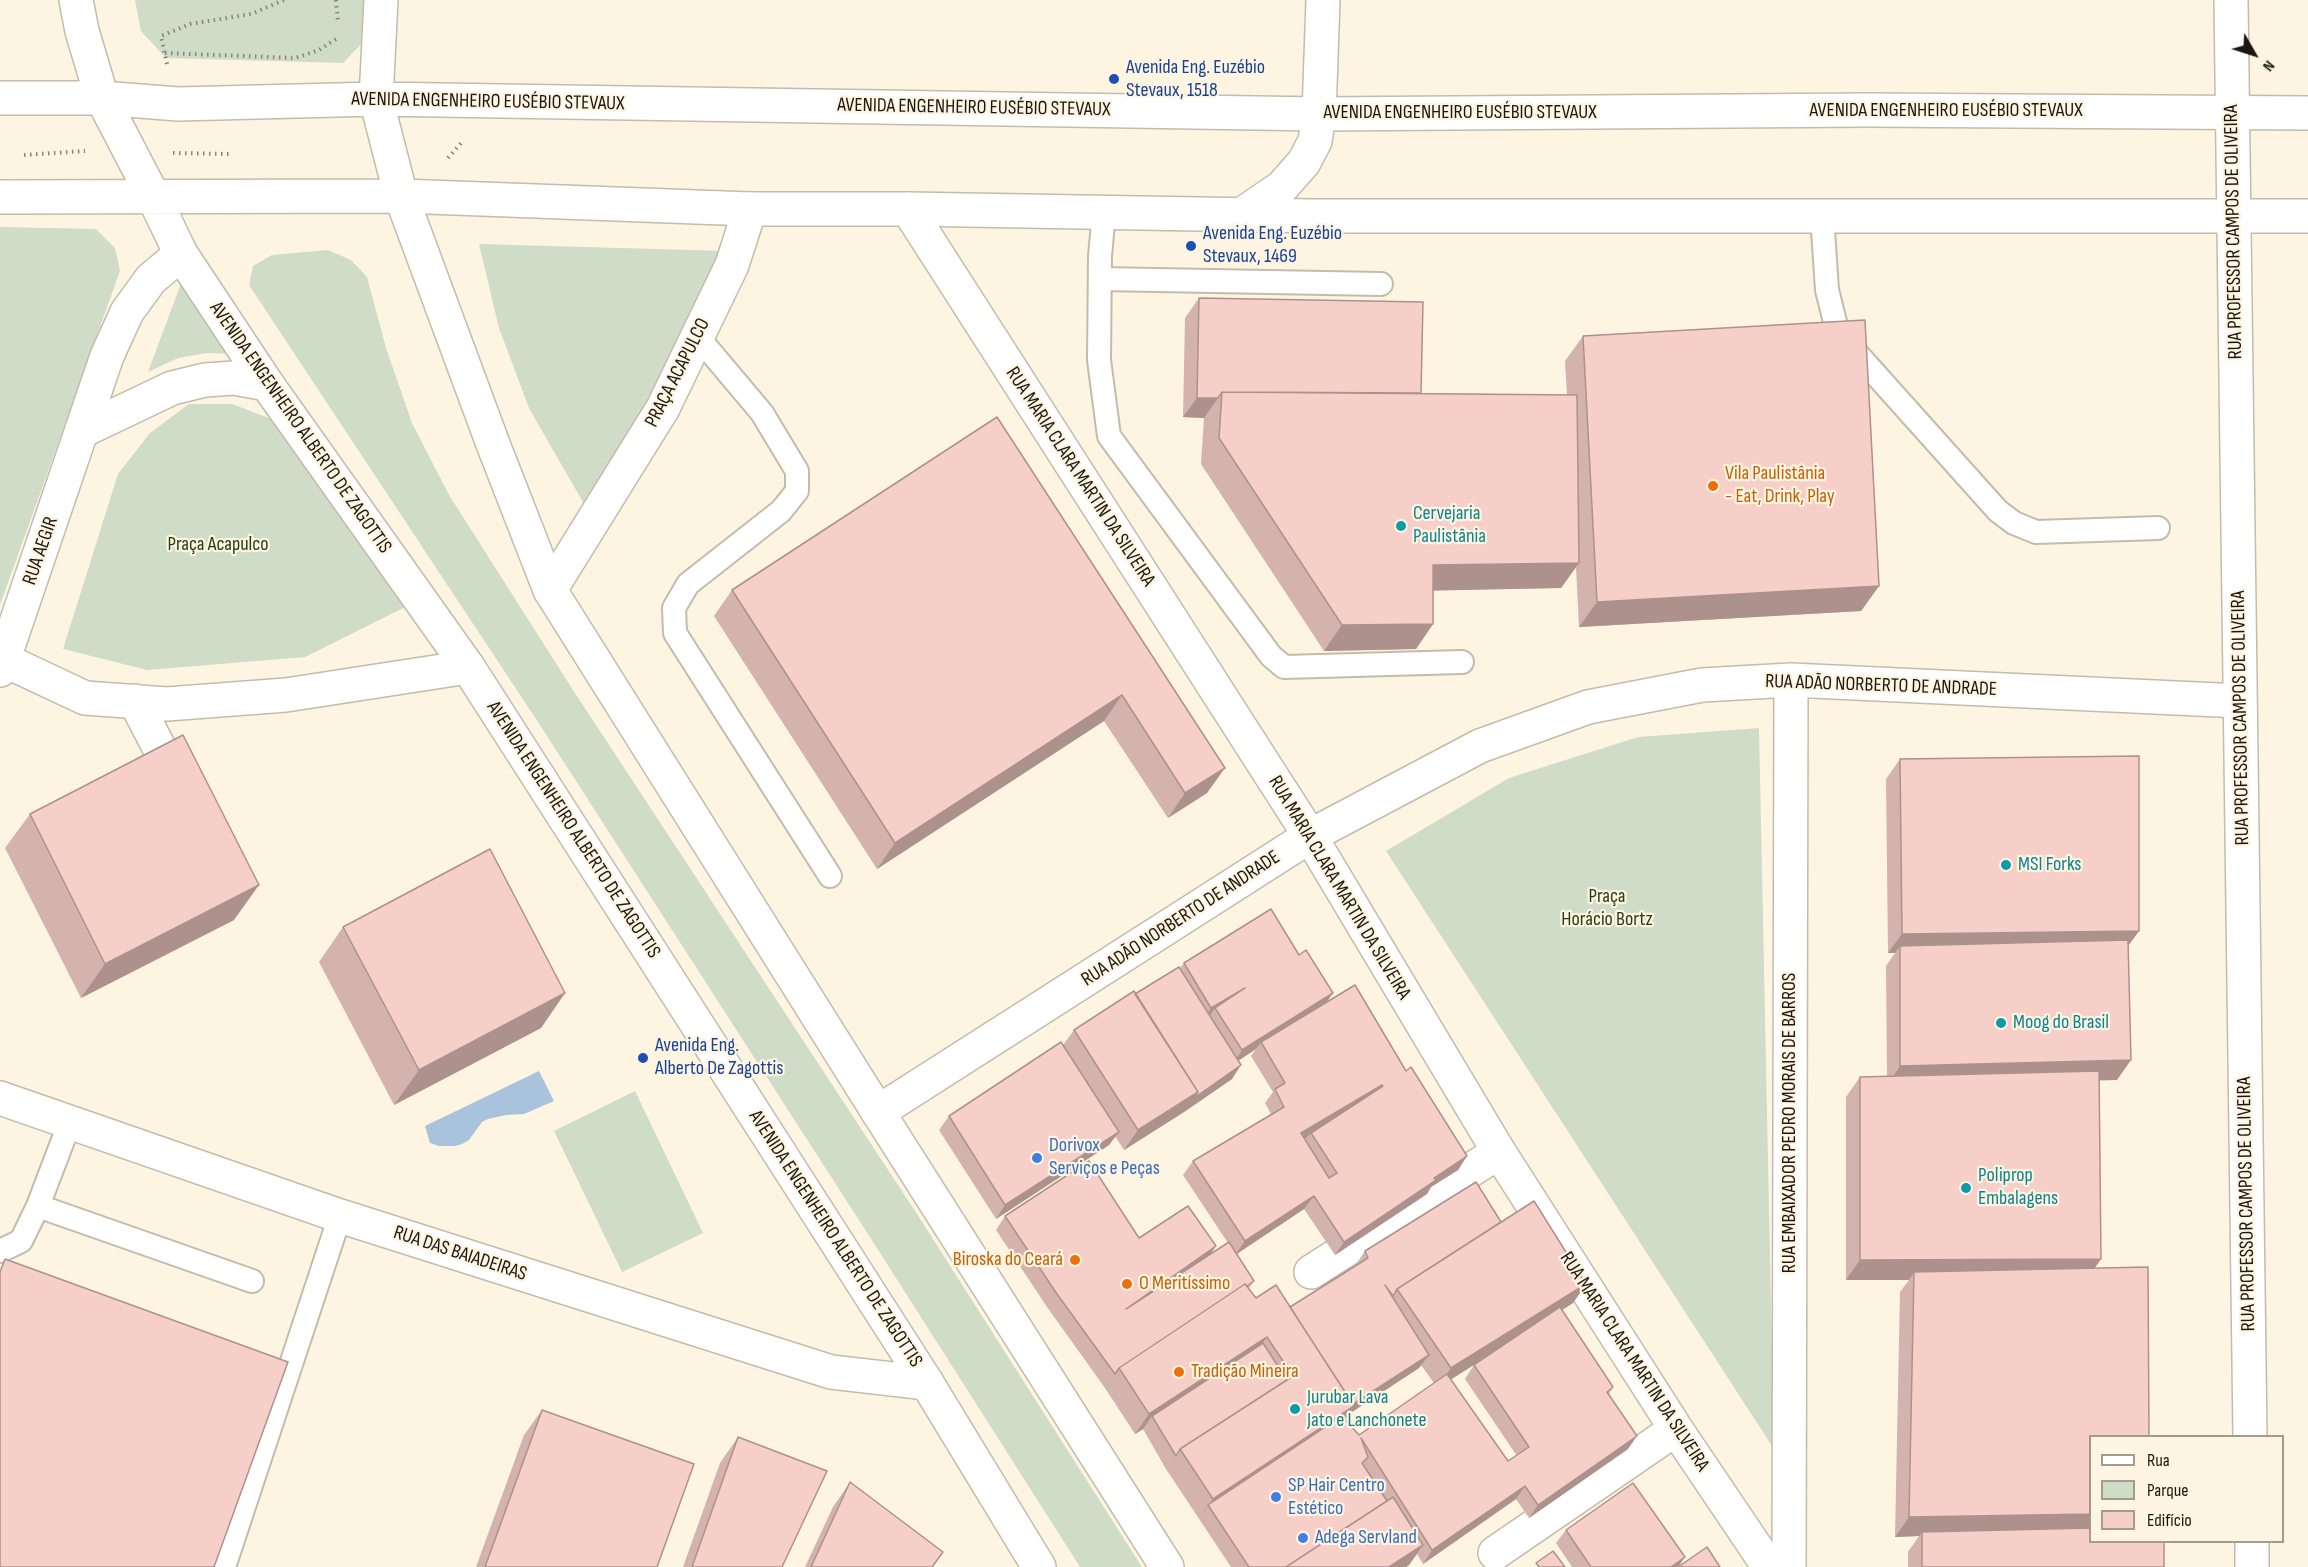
<!DOCTYPE html>
<html>
<head>
<meta charset="utf-8">
<style>
	body { margin:0 }
	#map { position:relative; width:2308px; height:1567px; overflow:hidden; background:#fef4e2; font-family:"Sofia Sans Condensed",sans-serif }
	canvas { display:block }
	.legend { position:absolute; left:2089px; top:1435px; width:195px; height:108px; box-sizing:border-box; background:#fef4e2; border:2px solid #a39c8e; margin:0; padding:8px 10px; list-style:none; font-size:18px; color:#1b1711 }
	.legend li { display:flex; align-items:center; gap:12px; height:30px }
	.legend b { width:30px; border:2px solid #a39c8e }
	.north { position:absolute; left:2224px; top:24px; width:60px; height:60px; -webkit-text-stroke:4px #fef4e2; paint-order:stroke; rotate:129deg; font-size:16px; font-weight:700; line-height:24px; text-align:center; color:#1b1711 }
	.north::after { content:''; display:block; margin:auto; width:21px; height:27px; background:#1b1711; clip-path:polygon(50% 0,100% 100%,50% 72%,0 100%) }
</style>
</head>
<body>
<div id="map">
<canvas width="2308" height="1567"></canvas>
<ul class="legend">
<li><b style="height:8px;background:#fff"></b>Rua</li>
<li><b style="height:16px;background:#cfdcc8"></b>Parque</li>
<li><b style="height:16px;background:#f7cfc9"></b>Edifício</li>
</ul>
<div class="north">N</div>
</div>
<script>
const ctx = document.querySelector('canvas').getContext('2d');
ctx.lineJoin = 'round';
function fillPath(path, color) {
  ctx.fillStyle = color;
  ctx.fill(path, 'evenodd');
}
function poly(rows) {
  const path = new Path2D();
  for (const r of rows) {
    path.moveTo(r[0], r[1]);
    for (let i = 2; i < r.length; i += 2) path.lineTo(r[i], r[i + 1]);
  }
  return path;
}
function trace(path, color, width, dash) {
  ctx.strokeStyle = color;
  ctx.lineWidth = width;
  ctx.lineCap = dash ? 'butt' : 'round';
  ctx.setLineDash(dash || []);
  ctx.stroke(path);
}
function label(font, color, halo, rows, align = 'center') {
  ctx.font = font + ' "Sofia Sans Condensed",sans-serif';
  ctx.lineWidth = 4.5;
  ctx.setLineDash([]);
  ctx.textBaseline = 'middle';
  ctx.strokeStyle = halo;
  ctx.fillStyle = color;
  for (const [text, x, y, turn = 0] of rows) {
    ctx.save();
    ctx.translate(x, y);
    ctx.rotate((+turn || 0) * Math.PI / 180);
    ctx.textAlign = isNaN(turn) ? turn : align;
    if (halo) ctx.strokeText(text, 0, 0);
    ctx.fillText(text, 0, 0);
    ctx.restore();
  }
}
const green = poly([
	[135,0,370,0,368,37,343,63,166,58,141,31],
	[0,227,96,229,115,248,120,271,0,605],
	[479,244,726,251,663,388,584,504,529,408,499,328],
	[328,250,351,260,367,277,386,348,412,423,449,495,573,690,917,1214,1142,1567,1080,1567,875,1245,538,722,249,285,253,266,272,255],
	[183,278,240,354,207,353,178,358,148,372],
	[189,404,232,404,274,420,405,607,305,657,147,670,63,649,118,474,150,433],
	[1759,728,1774,1449,1386,851,1509,778,1638,737],
	[635,1091,703,1233,622,1272,554,1131]
]);
const water = poly([
	[539,1071,554,1101,524,1114,506,1115,488,1119,482,1122,469,1140,462,1144,455,1146,439,1146,430,1143,425,1126]
]);
const path = poly([
	[336,0,338,23],
	[165,53,295,58,319,50,339,37],
	[167,64,161,36,190,24,251,14,284,0],
	[173,153,229,154],
	[24,155,85,151],
	[448,158,463,141]
]);
const service = poly([
	[1104,212,1100,256,1099,360,1109,436,1271,656,1284,667,1462,662],
	[1822,215,1827,290,1837,330,1843,338,1998,511,2014,523,2036,532,2158,528],
	[1100,279,1381,284],
	[698,337,762,413,797,471,797,491,781,511,688,584,674,608,675,633,830,876],
	[38,1206,252,1281],
	[0,1251,21,1241,38,1206,70,1122],
	[224,1567,340,1216]
]);
const minor = poly([
	[2231,0,2250,1436],
	[1319,114,1323,0],
	[908,209,1310,836,1499,1152,1676,1429,1769,1567],
	[82,431,172,388,205,380,234,378,267,384],
	[550,590,663,408,732,265,750,209],
	[0,658,85,698,167,704,286,695,468,667],
	[0,670,107,356,127,312,151,279,181,254],
	[135,701,180,788],
	[0,1098,340,1216,831,1372,927,1383],
	[878,1112,1310,836,1480,746,1588,707,1702,685,1791,680,2240,701],
	[1311,1272,1499,1152],
	[2252,1542,2252,1567],
	[1495,1553,1676,1429],
	[1789,1567,1791,680]
]);
const secondary = poly([
	[76,0,82,31,102,98,153,196,181,254,267,384,468,667,927,1383,1039,1567],
	[381,0,376,99,401,196,493,444,550,590,878,1112,1167,1567],
	[0,98,102,98,178,104,376,99,1319,114,1868,110,2308,113],
	[0,197,401,196,750,209,908,209,1314,216,2308,216],
	[1241,215,1282,187,1304,162,1315,141,1319,114]
]);
const wall = poly([
	[1199,298,1421,393,1567,395,1565,361,1583,336,1879,586,1861,611,1579,627,1576,567,1561,588,1433,590,1433,624,1416,649,1324,651,1201,464,1204,418,1183,417,1185,318],
	[997,417,1207,793,1168,818,1104,721,877,869,714,616,732,590],
	[1900,759,2139,931,2128,946,2117,1080,2099,1080,2101,1259,2094,1268,2091,1542,2164,1567,1908,1567,1908,1552,1919,1536,1895,1537,1900,1292,1909,1280,1846,1280,1846,1097,1860,1077,1887,1076,1886,966,1895,953,1888,953,1886,779],
	[30,814,234,920,81,998,5,848],
	[343,927,565,993,541,1028,394,1105,319,962],
	[1299,955,1333,993,1326,1002,1406,1071,1467,1156,1458,1170,1431,1187,1427,1194,1335,1255,1304,1209,1237,1254,1254,1281,1249,1288,1256,1298,1290,1307,1355,1266,1365,1251,1501,1222,1586,1284,1573,1303,1562,1310,1613,1387,1609,1394,1628,1449,1529,1518,1516,1499,1423,1564,1417,1554,1409,1565,1406,1567,1231,1567,1166,1469,1143,1429,1135,1434,1105,1388,1047,1307,996,1230,1005,1216,1139,1238,1216,1246,1210,1255,1228,1243,1183,1175,1193,1161,1271,1114,1265,1103,1273,1092,1251,1056,1256,1049,1238,1061,1232,1079,1184,1112,1124,1150,1115,1136,1109,1145,996,1219,939,1130,949,1116,1063,1045,1074,1030,1180,968,1184,963],
	[1483,1359,1474,1365,1465,1379,1517,1456,1508,1461,1450,1380],
	[1421,1365,1434,1383,1359,1435,1345,1420,1349,1414,1419,1368],
	[542,1410,657,1567,476,1567,524,1435],
	[738,1437,782,1567,683,1567,720,1463],
	[850,1482,933,1567,805,1567,833,1507],
	[1566,1530,1678,1567,1720,1567,1572,1567,1556,1543]
]);
const shadedWall = poly([
	[1197,398,1218,398,1204,418,1183,417],
	[1579,563,1561,588,1415,591,1433,565],
	[1879,586,1861,611,1579,627,1597,602],
	[1433,624,1416,649,1324,651,1342,625],
	[1122,695,1104,721,877,869,895,843],
	[1225,768,1207,793,1168,818,1185,793],
	[259,885,234,920,81,998,105,964],
	[2139,931,2125,950,1900,946,1895,953,1888,953,1902,934],
	[1245,988,1215,1008,1208,1018,1202,1022,1211,1008],
	[565,993,541,1028,394,1105,419,1070],
	[1333,993,1324,1006,1261,1042,1256,1049,1233,1064,1242,1050],
	[2131,1060,2117,1080,1887,1086,1900,1066],
	[1241,1065,1232,1079,1184,1112,1124,1150,1138,1130],
	[1382,1085,1372,1099,1311,1133,1307,1137,1291,1147,1301,1133],
	[1119,1132,1109,1145,996,1219,1005,1205],
	[1467,1156,1458,1170,1431,1187,1427,1194,1335,1255,1344,1242,1434,1178],
	[1314,1196,1304,1209,1235,1255,1245,1241],
	[1216,1246,1206,1260,1126,1309],
	[2101,1259,2087,1279,1914,1272,1909,1280,1846,1280,1860,1260],
	[1586,1284,1573,1303,1437,1388,1451,1368],
	[1267,1337,1253,1357,1152,1416,1143,1429,1135,1434,1149,1414],
	[1429,1355,1419,1368,1349,1414,1340,1426,1208,1505,1199,1518,1213,1499,1348,1407],
	[1637,1436,1628,1449,1529,1518,1538,1505],
	[1525,1486,1516,1499,1423,1564,1432,1550],
	[2091,1514,2091,1533,1922,1532,1919,1536,1895,1537,1909,1517],
	[1423,1545,1409,1565,1406,1567,1389,1567],
	[1685,1557,1678,1567,1671,1567]
]);
const building = poly([
	[1199,298,1423,302,1421,393,1222,392,1218,398,1197,398,1199,298],
	[1865,320,1879,586,1597,602,1583,336,1865,320],
	[1222,392,1577,395,1579,563,1433,565,1433,624,1342,625,1219,438,1222,392],
	[997,417,1225,768,1185,793,1122,695,895,843,732,590,997,417],
	[183,735,259,885,105,964,30,814,183,735],
	[2139,756,2139,931,1902,934,1900,759,2139,756],
	[490,849,565,993,419,1070,343,927,490,849],
	[1271,909,1299,955,1306,950,1333,993,1242,1050,1215,1008,1245,988,1211,1008,1184,963,1271,909],
	[2128,940,2131,1060,1900,1066,1900,946,2128,940],
	[1179,967,1241,1065,1194,1098,1198,1092,1135,994,1179,967],
	[1355,985,1406,1071,1411,1067,1467,1156,1434,1178,1436,1180,1344,1242,1314,1196,1245,1241,1193,1161,1284,1107,1275,1089,1285,1083,1261,1042,1355,985],
	[1382,1085,1383,1086,1311,1133,1337,1173,1329,1178,1301,1133,1382,1085],
	[1134,991,1198,1092,1138,1130,1074,1030,1134,991],
	[1061,1042,1119,1132,1005,1205,949,1116,1061,1042],
	[2099,1071,2101,1259,1860,1260,1860,1077,2099,1071],
	[1089,1161,1139,1238,1188,1206,1216,1246,1126,1309,1229,1242,1254,1281,1247,1286,1245,1284,1119,1368,1115,1374,1057,1294,1005,1216,1089,1161],
	[1476,1182,1501,1222,1397,1289,1393,1296,1385,1285,1429,1355,1353,1404,1290,1307,1368,1258,1365,1251,1476,1182],
	[1534,1201,1586,1284,1451,1368,1397,1289,1534,1201],
	[5,1259,288,1362,214,1567,0,1567,0,1272,5,1259],
	[2148,1267,2149,1437,2091,1437,2091,1514,1909,1517,1914,1272,2148,1267],
	[1245,1284,1256,1298,1276,1285,1354,1406,1213,1499,1180,1449,1293,1376,1267,1337,1149,1414,1119,1368,1245,1284],
	[1560,1307,1613,1387,1607,1392,1637,1436,1538,1505,1525,1486,1432,1550,1361,1438,1368,1457,1362,1463,1387,1501,1286,1567,1249,1567,1208,1505,1342,1416,1359,1435,1447,1374,1508,1461,1529,1447,1474,1365,1560,1307],
	[1263,1343,1287,1380,1180,1449,1176,1456,1152,1416,1263,1343],
	[542,1410,694,1464,657,1567,485,1567,542,1410],
	[738,1437,827,1471,782,1567,692,1567,738,1437],
	[850,1482,943,1552,932,1567,811,1567,850,1482],
	[1633,1483,1685,1557,1671,1567,1591,1567,1566,1530,1633,1483],
	[1393,1497,1423,1545,1389,1567,1286,1567,1393,1497],
	[2091,1528,2091,1542,2164,1542,2164,1567,1922,1567,1922,1532,2091,1528],
	[1707,1547,1720,1567,1678,1567,1707,1547],
	[1553,1551,1565,1567,1539,1567,1536,1563,1553,1551]
]);
const markers = [
	[1114,79,6,"#1a4fb4"],
	[1191,246,6,"#1a4fb4"],
	[1713,486,6,"#e8710a"],
	[1401,526,6,"#0f9aa8"],
	[2006,865,6,"#0f9aa8"],
	[2001,1023,6,"#0f9aa8"],
	[643,1058,6,"#1a4fb4"],
	[1037,1158,6,"#3f7fe0"],
	[1966,1188,6,"#0f9aa8"],
	[1075,1260,6,"#e8710a"],
	[1127,1284,6,"#e8710a"],
	[1179,1372,6,"#e8710a"],
	[1295,1409,6,"#0f9aa8"],
	[1276,1497,6,"#3f7fe0"],
	[1303,1538,6,"#3f7fe0"]
];
const transitNames = [
	["Avenida Eng. Euzébio",1126,68],
	["Stevaux, 1518",1126,91],
	["Avenida Eng. Euzébio",1203,234],
	["Stevaux, 1469",1203,257],
	["Avenida Eng.",655,1046],
	["Alberto De Zagottis",655,1069]
];
const streetNames = [
	["AVENIDA ENGENHEIRO EUSÉBIO STEVAUX",488,102,1],
	["AVENIDA ENGENHEIRO EUSÉBIO STEVAUX",974,108,1],
	["AVENIDA ENGENHEIRO EUSÉBIO STEVAUX",1946,111],
	["AVENIDA ENGENHEIRO EUSÉBIO STEVAUX",1460,113],
	["RUA PROFESSOR CAMPOS DE OLIVEIRA",2234,232,-91],
	["PRAÇA ACAPULCO",678,373,-63],
	["AVENIDA ENGENHEIRO ALBERTO DE ZAGOTTIS",300,428,55],
	["RUA MARIA CLARA MARTIN DA SILVEIRA",1080,477,57],
	["RUA AEGIR",41,551,-71],
	["RUA ADÃO NORBERTO DE ANDRADE",1881,686,2],
	["RUA PROFESSOR CAMPOS DE OLIVEIRA",2241,718,-91],
	["AVENIDA ENGENHEIRO ALBERTO DE ZAGOTTIS",573,830,57],
	["RUA MARIA CLARA MARTIN DA SILVEIRA",1339,888,59],
	["RUA ADÃO NORBERTO DE ANDRADE",1181,919,-33],
	["RUA EMBAIXADOR PEDRO MORAIS DE BARROS",1790,1123,-90],
	["RUA PROFESSOR CAMPOS DE OLIVEIRA",2247,1204,-91],
	["AVENIDA ENGENHEIRO ALBERTO DE ZAGOTTIS",835,1239,57],
	["RUA DAS BAIADEIRAS",460,1254,18],
	["RUA MARIA CLARA MARTIN DA SILVEIRA",1634,1362,57]
];
const foodNames = [
	["Vila Paulistânia",1725,474],
	["- Eat, Drink, Play",1725,497],
	["Biroska do Ceará",1063,1260,"right"],
	["O Meritíssimo",1139,1284],
	["Tradição Mineira",1191,1372]
];
const cultureNames = [
	["Cervejaria",1413,514],
	["Paulistânia",1413,537],
	["MSI Forks",2018,865],
	["Moog do Brasil",2013,1023],
	["Poliprop",1978,1176],
	["Embalagens",1978,1199],
	["Jurubar Lava",1307,1398],
	["Jato e Lanchonete",1307,1421]
];
const parkNames = [
	["Praça Acapulco",218,545],
	["Praça",1607,897],
	["Horácio Bortz",1607,920]
];
const shopNames = [
	["Dorivox",1049,1146],
	["Serviços e Peças",1049,1169],
	["SP Hair Centro",1288,1486],
	["Estético",1288,1509],
	["Adega Servland",1315,1538]
];
fillPath(green, '#cfdcc8');
fillPath(water, '#a9c3dd');
trace(service, '#c5bbaa', 26);
trace(minor, '#c5bbaa', 36);
trace(secondary, '#c5bbaa', 36);
trace(path, '#8a8377', 4, [1.5, 4.5]);
trace(service, '#fff', 22);
trace(minor, '#fff', 33);
trace(secondary, '#fff', 33);
fillPath(wall, '#d4b2ad');
fillPath(shadedWall, '#ad918d');
fillPath(building, '#f7cfc9');
trace(building, '#ad918d', 1.5);
for (const [x, y, r, color] of markers) {
  const dot = new Path2D();
  dot.arc(x, y, r, 0, 2 * Math.PI);
  ctx.fillStyle = color;
  ctx.fill(dot);
  trace(dot, '#fef4e2', 2);
}
label('20px', '#164399', '#fef4e2', transitNames, 'left');
label('20px', '#1b1711', '#fef4e2', streetNames);
label('20px', '#c56008', '#fef4e2', foodNames, 'left');
label('20px', '#0d838f', '#fef4e2', cultureNames, 'left');
label('20px', '#253e11', '#fef4e2', parkNames);
label('20px', '#366cbe', '#fef4e2', shopNames, 'left');
</script>
</body>
</html>
